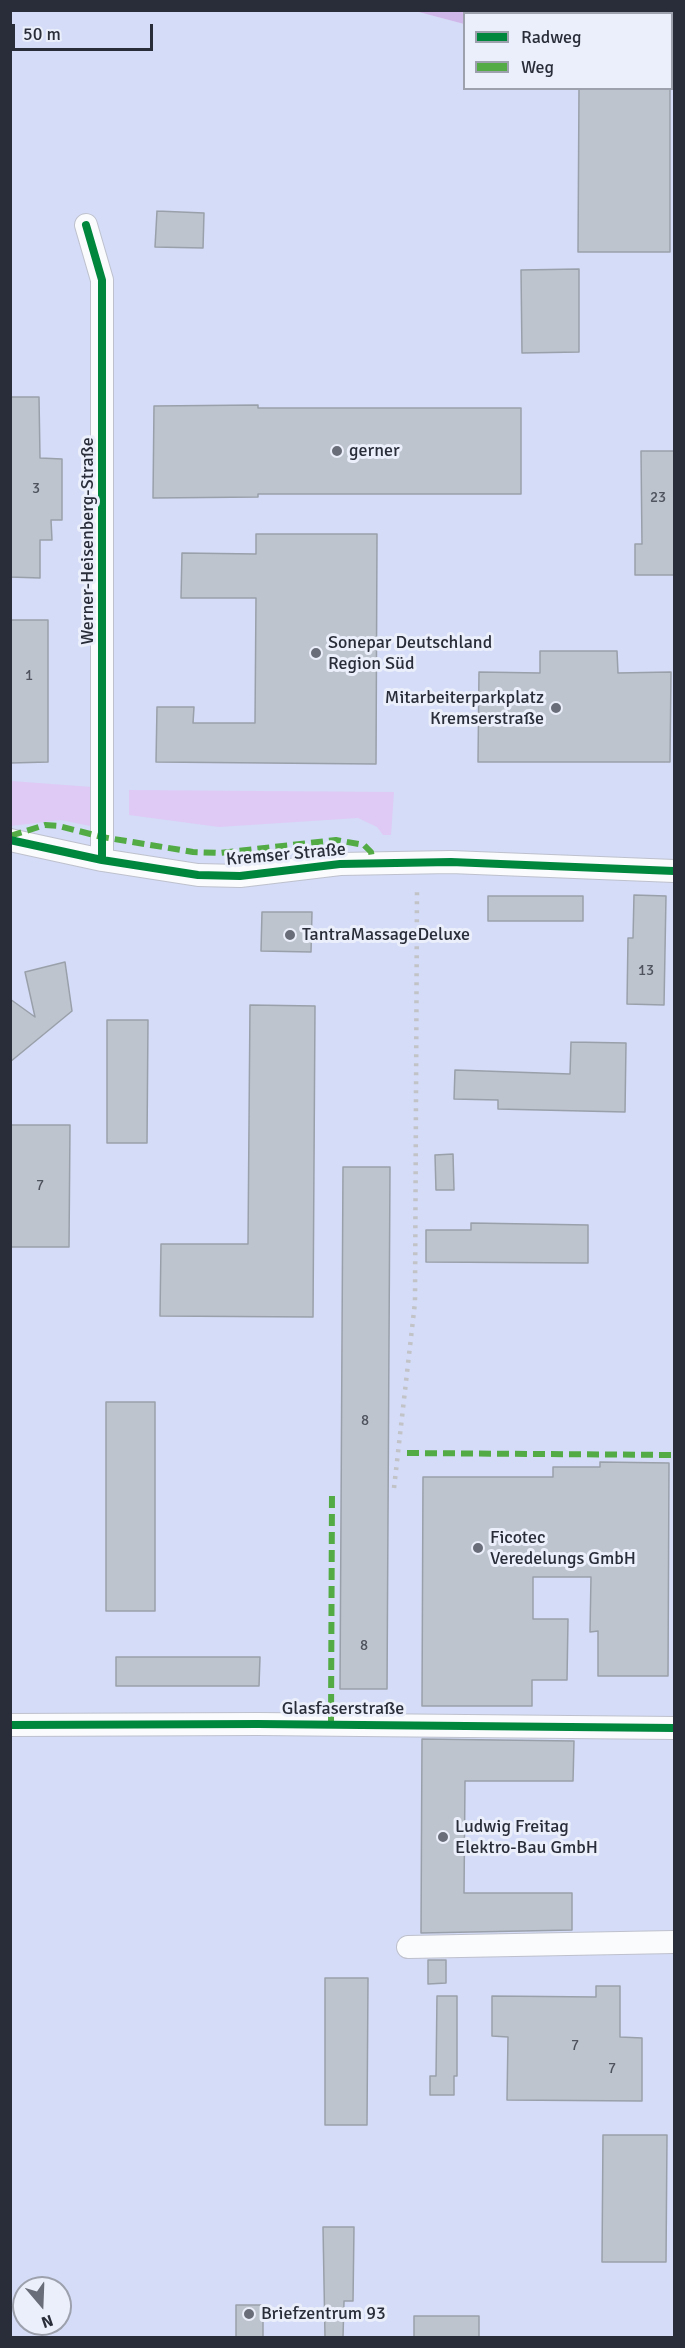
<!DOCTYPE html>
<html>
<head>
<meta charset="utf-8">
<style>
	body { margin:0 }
	#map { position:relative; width:685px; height:2348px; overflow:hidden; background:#e1e5f2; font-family:Signika,sans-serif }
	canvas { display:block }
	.frame { position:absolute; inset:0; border:12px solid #292d39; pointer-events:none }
	.legend { position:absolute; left:463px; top:12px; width:210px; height:78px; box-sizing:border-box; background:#ebeffb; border:2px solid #9da1ad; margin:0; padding:8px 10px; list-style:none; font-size:18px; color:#292d39 }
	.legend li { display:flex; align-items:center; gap:12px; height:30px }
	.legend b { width:30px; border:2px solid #9da1ad }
	.north { position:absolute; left:12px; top:2276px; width:60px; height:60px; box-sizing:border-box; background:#ebeffb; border:2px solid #9da1ad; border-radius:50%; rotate:161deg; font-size:16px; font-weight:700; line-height:24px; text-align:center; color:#292d39 }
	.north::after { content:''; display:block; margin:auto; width:21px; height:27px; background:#696d7a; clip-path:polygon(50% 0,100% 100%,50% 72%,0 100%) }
	.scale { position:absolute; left:12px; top:24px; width:141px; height:27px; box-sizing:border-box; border:3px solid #292d39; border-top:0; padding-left:8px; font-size:18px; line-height:21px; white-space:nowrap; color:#292d39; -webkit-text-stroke:4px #ebeffb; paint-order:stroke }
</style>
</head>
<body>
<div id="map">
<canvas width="685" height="2348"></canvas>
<div class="frame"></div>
<ul class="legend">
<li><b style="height:8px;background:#00873e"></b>Radweg</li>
<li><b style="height:8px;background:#53ab46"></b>Weg</li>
</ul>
<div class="north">N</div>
<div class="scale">50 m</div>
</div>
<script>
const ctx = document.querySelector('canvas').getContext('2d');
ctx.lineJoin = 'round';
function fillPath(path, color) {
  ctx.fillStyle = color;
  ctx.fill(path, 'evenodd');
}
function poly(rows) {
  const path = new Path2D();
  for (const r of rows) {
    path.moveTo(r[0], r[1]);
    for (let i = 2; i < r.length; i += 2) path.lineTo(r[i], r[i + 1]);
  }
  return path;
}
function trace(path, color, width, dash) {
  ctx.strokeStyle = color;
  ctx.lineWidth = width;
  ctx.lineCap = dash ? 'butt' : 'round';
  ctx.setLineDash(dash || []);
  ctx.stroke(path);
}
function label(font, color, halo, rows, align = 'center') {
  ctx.font = font + ' Signika,sans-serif';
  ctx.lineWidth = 6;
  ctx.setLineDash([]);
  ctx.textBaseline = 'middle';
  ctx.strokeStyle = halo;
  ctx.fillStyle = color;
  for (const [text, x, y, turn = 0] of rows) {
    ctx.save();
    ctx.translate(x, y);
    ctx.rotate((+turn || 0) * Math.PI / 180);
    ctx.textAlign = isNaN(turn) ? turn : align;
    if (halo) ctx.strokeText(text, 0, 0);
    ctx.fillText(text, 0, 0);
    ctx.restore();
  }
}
const built = poly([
	[11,11,415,11,464,24,464,88,672,88,672,77,674,77,674,2337,11,2338],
	[24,2288,60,2288,60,2324,24,2324]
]);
const green = poly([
	[11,781,92,787,90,826,61,820,11,826],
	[129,790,394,792,391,835,383,835,377,827,358,818,219,827,129,815]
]);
const forest = poly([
	[662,11,674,13,674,77,672,77,672,14,464,14,464,24,415,11]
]);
const building = poly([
	[579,88,670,88,670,252,578,252,579,88],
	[157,211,204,213,203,248,155,247,157,211],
	[579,269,579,352,522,353,521,270,579,269],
	[10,397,39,397,40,458,62,459,62,520,51,520,52,540,40,540,40,578,10,577,10,397],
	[258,405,258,408,521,408,521,494,258,494,258,497,153,498,154,406,258,405],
	[641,451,675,451,675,575,635,575,635,544,642,544,641,451],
	[256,534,377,534,376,764,156,762,157,707,194,707,193,723,255,723,256,598,181,598,182,553,256,554,256,534],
	[10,620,48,620,48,762,10,763,10,620],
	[540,651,617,651,618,673,671,672,670,762,478,762,479,672,540,673,540,651],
	[634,895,666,896,664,1005,627,1004,628,938,633,938,634,895],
	[488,896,583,896,583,921,488,921,488,896],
	[262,912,312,912,311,952,261,951,262,912],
	[65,962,72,1011,10,1062,10,999,35,1017,25,972,65,962],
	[250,1005,315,1006,313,1317,160,1316,161,1244,248,1244,250,1005],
	[107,1020,148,1020,147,1143,107,1143,107,1020],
	[571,1042,626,1043,625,1112,498,1109,498,1100,454,1099,455,1070,570,1074,571,1042],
	[10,1125,70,1125,69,1247,10,1247,10,1125],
	[453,1154,454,1190,436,1190,435,1155,453,1154],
	[343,1167,390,1167,387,1689,340,1689,343,1167],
	[471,1223,588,1225,588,1263,426,1262,426,1230,471,1230,471,1223],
	[106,1402,155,1402,155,1611,106,1611,106,1402],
	[600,1462,669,1463,668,1676,598,1676,598,1631,590,1632,591,1577,533,1577,533,1619,568,1619,567,1680,532,1680,532,1706,422,1706,423,1477,553,1477,553,1467,600,1467,600,1462],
	[116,1657,260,1657,259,1686,116,1686,116,1657],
	[422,1739,574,1741,573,1781,465,1781,464,1893,572,1893,572,1930,421,1933,422,1739],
	[428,1960,446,1960,446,1983,428,1984,428,1960],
	[325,1978,368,1978,367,2125,325,2125,325,1978],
	[596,1986,620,1986,620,2037,642,2038,642,2101,507,2100,508,2037,492,2036,492,1996,596,1997,596,1986],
	[437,1996,457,1996,457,2076,454,2076,454,2095,430,2095,430,2076,436,2076,437,1996],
	[603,2135,667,2135,666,2262,602,2262,603,2135],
	[323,2227,354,2227,353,2301,344,2301,343,2337,325,2337,323,2227],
	[236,2305,263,2305,263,2337,236,2337,236,2305],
	[414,2316,479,2316,479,2337,414,2337,414,2316]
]);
const minor = poly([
	[86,225,102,280,102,860],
	[10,840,102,860,198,875,240,876,340,864,451,862,674,871],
	[10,1725,258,1724,674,1728],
	[408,1947,674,1942]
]);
const rail = poly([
	[394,1488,415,1302,417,890]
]);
const quiet = poly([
	[10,836,45,825,59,826,102,837,193,852,219,853,336,840,364,845,371,852,373,864],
	[407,1453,674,1455],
	[331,1724,332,1493]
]);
const cycleway = poly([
	[86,225,102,280,102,860],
	[10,840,102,860,198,875,240,876,340,864,451,862,674,871],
	[10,1725,258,1724,674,1728]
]);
const markers = [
	[337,451,6,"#696d7a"],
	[316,653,6,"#696d7a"],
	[556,708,6,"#696d7a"],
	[290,935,6,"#696d7a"],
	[478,1548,6,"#696d7a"],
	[443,1837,6,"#696d7a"],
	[249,2314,6,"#696d7a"]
];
const numberNames = [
	["3",36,489],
	["23",658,498],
	["1",29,676],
	["13",646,971],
	["7",40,1186],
	["8",365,1421],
	["8",364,1646],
	["7",575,2046],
	["7",612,2069]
];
const poiNames = [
	["gerner",349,451],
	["Sonepar Deutschland",328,643],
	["Region Süd",328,664],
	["Mitarbeiterparkplatz",544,698,"right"],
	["Kremserstraße",544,719,"right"],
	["TantraMassageDeluxe",302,935],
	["Ficotec",490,1538],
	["Veredelungs GmbH",490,1559],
	["Ludwig Freitag",455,1827],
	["Elektro-Bau GmbH",455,1848],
	["Briefzentrum 93",261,2314]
];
const streetNames = [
	["Werner-Heisenberg-Straße",88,541,-90],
	["Kremser Straße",286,855,-5],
	["Glasfaserstraße",343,1709]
];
fillPath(built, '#d4dcf7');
fillPath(green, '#dfcaf6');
fillPath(forest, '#d0b7ea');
fillPath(building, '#bec4ce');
trace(building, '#9aa0a9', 1.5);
trace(minor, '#bec1cd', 24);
trace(minor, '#fafbfd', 22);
trace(rail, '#c2c3c7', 4.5, [3, 6]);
trace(quiet, '#53ab46', 6, [12, 6]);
trace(cycleway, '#00873e', 8);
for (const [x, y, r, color] of markers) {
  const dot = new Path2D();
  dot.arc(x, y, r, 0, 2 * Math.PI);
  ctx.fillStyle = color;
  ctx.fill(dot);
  trace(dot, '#ebeffb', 2);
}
label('15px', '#4e535e', null, numberNames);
label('18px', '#292d39', '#ebeffb', poiNames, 'left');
label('18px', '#292d39', '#ebeffb', streetNames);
</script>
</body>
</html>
